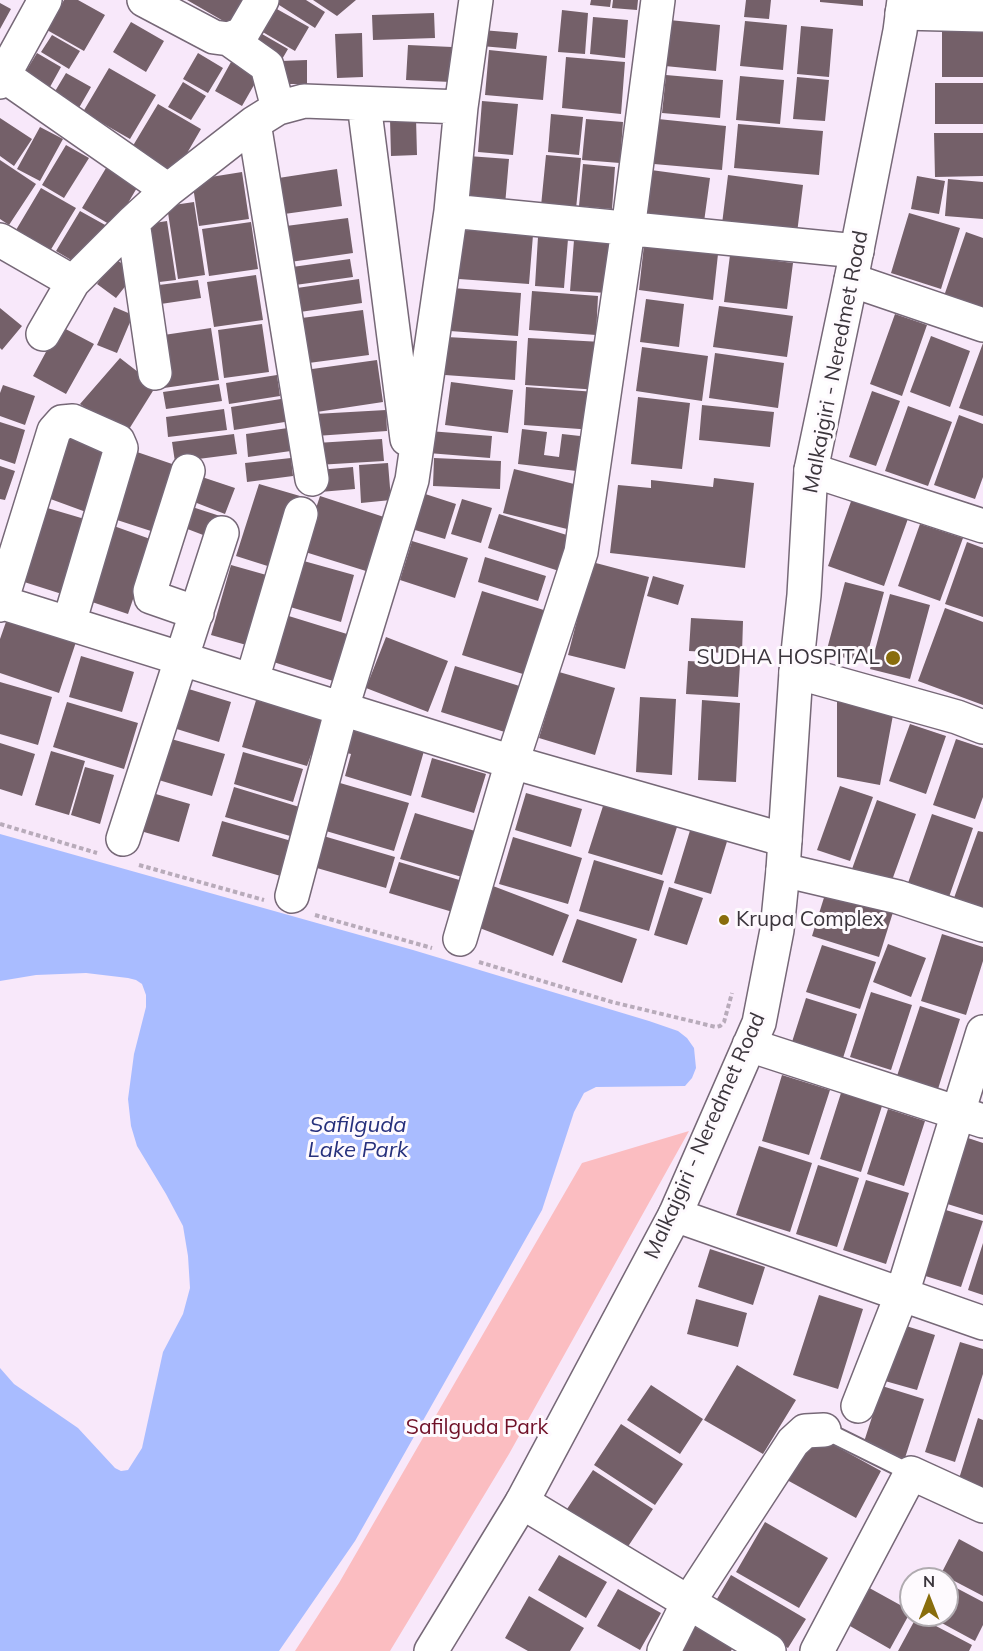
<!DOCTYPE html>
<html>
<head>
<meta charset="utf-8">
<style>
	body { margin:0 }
	#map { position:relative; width:983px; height:1651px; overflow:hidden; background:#f8e8fa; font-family:Mulish,sans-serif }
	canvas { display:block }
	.north { position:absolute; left:899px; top:1567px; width:60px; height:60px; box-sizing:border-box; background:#fefafe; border:2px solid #b0abb0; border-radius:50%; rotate:0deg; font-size:16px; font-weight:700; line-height:24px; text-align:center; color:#3b353c }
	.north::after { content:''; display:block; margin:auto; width:21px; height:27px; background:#896d0d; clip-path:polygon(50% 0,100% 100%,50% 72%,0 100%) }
</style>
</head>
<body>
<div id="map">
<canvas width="983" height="1651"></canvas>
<div class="north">N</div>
</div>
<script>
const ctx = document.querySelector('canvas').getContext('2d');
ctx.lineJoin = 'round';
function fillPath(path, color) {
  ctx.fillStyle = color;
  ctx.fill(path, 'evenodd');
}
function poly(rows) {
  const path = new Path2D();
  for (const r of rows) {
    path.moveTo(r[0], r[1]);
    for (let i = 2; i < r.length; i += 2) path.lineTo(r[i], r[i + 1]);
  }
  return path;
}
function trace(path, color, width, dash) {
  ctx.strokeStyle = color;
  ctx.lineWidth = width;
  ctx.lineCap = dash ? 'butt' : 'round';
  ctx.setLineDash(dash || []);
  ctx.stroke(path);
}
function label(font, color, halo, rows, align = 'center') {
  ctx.font = font + ' Mulish,sans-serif';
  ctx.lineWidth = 6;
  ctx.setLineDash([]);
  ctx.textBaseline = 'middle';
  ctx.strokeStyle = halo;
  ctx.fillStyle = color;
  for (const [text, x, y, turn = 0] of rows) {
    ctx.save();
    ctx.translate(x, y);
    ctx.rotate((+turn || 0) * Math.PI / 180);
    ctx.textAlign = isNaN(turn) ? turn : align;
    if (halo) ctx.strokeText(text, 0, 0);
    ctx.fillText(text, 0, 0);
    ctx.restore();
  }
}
const green = poly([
	[689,1131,509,1454,390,1651,295,1651,339,1583,582,1163]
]);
const water = poly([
	[0,834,413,950,649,1021,678,1031,687,1038,694,1048,696,1068,692,1078,685,1086,596,1087,584,1093,574,1112,542,1210,355,1541,279,1651,0,1651,0,1368,14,1384,78,1428,115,1468,121,1471,128,1470,142,1448,163,1352,183,1314,190,1288,188,1256,183,1226,166,1194,137,1146,131,1126,128,1099,134,1054,146,1007,146,995,142,984,136,980,128,978,86,973,36,975,0,981]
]);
const building = poly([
	[64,0,78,0,105,15,84,51,47,30],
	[187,0,248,0,232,26],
	[278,0,306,0,325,12,315,28,276,3],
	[313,0,356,0,337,16],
	[591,0,611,0,610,7,590,5],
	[613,0,638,0,637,10,612,8],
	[746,0,771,0,769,19,744,17],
	[820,0,863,0,863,6,820,2],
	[0,3,11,9,0,29],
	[275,8,309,27,295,51,261,31],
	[562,10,588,13,585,54,558,52],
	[434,13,435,38,373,40,372,15],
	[593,17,628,20,625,58,590,54],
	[669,20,720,25,716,71,665,66],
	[745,21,787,25,783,70,740,66],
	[131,22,164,41,146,72,113,52],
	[942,24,983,24,983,77,942,77],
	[801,26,833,29,829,77,797,74],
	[482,30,518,33,516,49,481,46],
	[362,33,363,77,337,78,335,34],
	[262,34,288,49,281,61,307,60,307,84,282,84,251,53],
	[52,35,80,51,69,69,41,52],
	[408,45,452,47,451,82,406,80],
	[489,50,547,56,543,100,485,95],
	[37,53,61,67,45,96,20,81],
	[198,53,223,68,208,93,183,79],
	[566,57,625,62,621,114,562,108],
	[231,62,258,78,242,106,215,91],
	[109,68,156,95,130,139,83,112],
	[66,73,91,87,76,113,51,98],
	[666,75,723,80,720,118,662,113],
	[740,76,784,80,780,124,736,120],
	[797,77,829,80,825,121,793,119],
	[183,82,206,96,191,120,168,107],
	[935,83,983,83,983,124,935,124],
	[482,101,518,104,513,155,478,152],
	[158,104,201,129,175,174,131,149],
	[551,114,583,117,579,155,548,152],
	[0,118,32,139,14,166,0,156],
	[416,118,417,155,391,156,390,119],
	[586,119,623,122,620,163,582,160],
	[658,119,726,126,722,170,654,164],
	[738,124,823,131,819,175,734,168],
	[40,127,63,139,40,181,17,169],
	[934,133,983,133,983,176,935,177],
	[66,145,89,158,64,198,42,185],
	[546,155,581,158,576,209,541,206],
	[468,156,509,159,505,205,464,201],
	[0,160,36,184,9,225,0,219],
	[583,164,615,167,612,209,579,206],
	[106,168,138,186,114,227,82,208],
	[337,169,342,206,277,215,272,179],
	[651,170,710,178,704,222,645,214],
	[242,172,249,219,199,226,192,180],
	[728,175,803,185,797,233,722,224],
	[917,176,945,181,939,214,911,209],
	[948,179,983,182,983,219,945,216],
	[41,188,76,208,50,251,16,230],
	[194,202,205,275,178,279,167,206],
	[80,211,107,226,83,267,56,251],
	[909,213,960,228,941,289,891,273],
	[348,218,353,253,290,262,286,226],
	[167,221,176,280,151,283,142,225],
	[251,222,258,269,209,276,202,229],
	[462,230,533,235,529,284,459,279],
	[966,232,983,238,983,309,944,296],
	[538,237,568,239,564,288,535,286],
	[574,240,613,243,609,293,570,291],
	[644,245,718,254,713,300,639,290],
	[730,255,793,263,787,309,724,302],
	[116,259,135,274,116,298,97,284],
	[350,259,353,277,288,286,285,268],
	[256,275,263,320,214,327,207,282],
	[359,279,362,303,293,313,290,289],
	[198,280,201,298,154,305,151,286],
	[452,288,521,293,518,336,450,331],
	[532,291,598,296,596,335,529,330],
	[646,299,684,304,679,347,640,342],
	[719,306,793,316,787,357,713,347],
	[114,307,133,315,117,353,97,345],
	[0,308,22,326,2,350,0,348],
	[363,310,369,355,301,364,294,319],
	[895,314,927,325,902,396,870,384],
	[262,324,269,372,224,378,218,330],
	[60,326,94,344,66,394,33,376],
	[211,328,219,380,164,388,157,336],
	[931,336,970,351,950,407,910,392],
	[447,337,517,341,515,380,445,375],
	[528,338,602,342,599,390,525,385],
	[983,343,983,416,959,408],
	[642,347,708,356,702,401,636,391],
	[715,353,784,363,778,408,709,398],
	[120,358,156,386,126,434,80,404],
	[377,360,383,402,310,413,305,370],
	[277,375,280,396,229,404,226,383],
	[451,382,513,390,508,433,445,425],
	[219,384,222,401,166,409,163,392],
	[3,385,35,396,25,425,0,416,0,393],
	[526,387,596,392,594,430,524,425],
	[872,391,900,401,876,466,849,457],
	[638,397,690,403,682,469,631,464],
	[287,398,291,421,234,430,231,407],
	[702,405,774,412,770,447,699,440],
	[908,406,952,422,928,486,885,471],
	[224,409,227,430,168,437,166,417],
	[386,410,387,431,316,436,315,414],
	[959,415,983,424,983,477,975,499,934,485],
	[0,422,25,430,15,464,0,459],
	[69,427,111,441,86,512,45,497],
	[295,427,298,450,248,457,246,434],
	[522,429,547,432,544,455,559,457,562,434,589,437,585,472,518,464],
	[429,431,492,436,490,458,428,453],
	[234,434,237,454,175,462,172,442],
	[382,439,384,461,317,465,316,443],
	[137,452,178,466,154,532,114,519],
	[291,458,293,476,247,482,245,463],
	[434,458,501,461,500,489,433,486],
	[388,463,391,500,361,503,359,465],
	[0,466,15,471,5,500,0,499],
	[353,467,355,489,320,492,318,470],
	[514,469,582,486,571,530,503,513],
	[193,474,235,488,225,514,184,498],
	[714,478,754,483,745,568,610,553,618,485,651,488,651,480,713,487],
	[259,484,300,496,277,569,236,556],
	[416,491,456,504,445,539,405,527],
	[854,493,910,513,884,586,828,566],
	[320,496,384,517,366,571,302,551],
	[462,499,492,508,481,543,451,534],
	[183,504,220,516,211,538,177,525],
	[44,507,88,520,65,595,21,581],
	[499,514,570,536,559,571,488,548],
	[920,524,963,538,940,601,898,586],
	[111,525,153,540,128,614,86,600],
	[412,541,468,558,455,598,400,580],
	[967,542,983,548,983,617,945,604],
	[485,557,546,576,538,601,478,582],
	[293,558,354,575,341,622,280,604],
	[592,562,649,577,625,669,568,655],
	[231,565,277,578,257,648,211,635],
	[653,576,684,585,678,605,647,596],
	[845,582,884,592,865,663,826,653],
	[482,591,547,611,526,675,462,655],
	[890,594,930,605,910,679,870,669],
	[945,608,983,622,983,705,918,681],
	[279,613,347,634,333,681,264,659],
	[691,618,743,621,742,654,689,651],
	[7,619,76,642,59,693,0,673,0,639],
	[386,637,448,661,428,712,366,688],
	[81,656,134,672,122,712,69,697],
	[688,661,740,664,738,697,686,694],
	[455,666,526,688,511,734,441,712],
	[559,672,615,688,595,755,539,738],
	[0,682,52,697,38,745,0,734],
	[179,686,231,702,219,742,167,726],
	[257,697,331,719,319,758,311,755,307,766,242,747],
	[640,697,676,699,672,775,636,772],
	[837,698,893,715,880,785,837,777],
	[702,700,740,703,736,782,698,780],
	[67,702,138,723,124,769,53,747],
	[356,723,426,744,411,796,345,776,351,754,347,753],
	[910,724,946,736,926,794,889,781],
	[164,737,225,754,212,796,152,778],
	[956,739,983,748,983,797,975,819,933,805],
	[0,743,35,754,22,796,0,789],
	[51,751,85,761,69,815,35,805],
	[243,752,303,769,293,802,234,784],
	[432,758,486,774,474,813,421,797],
	[85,767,114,775,100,824,71,815],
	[340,783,409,803,394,851,326,831],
	[840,786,873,797,850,861,817,850],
	[234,787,306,809,297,838,225,817],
	[149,792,190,804,179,842,137,830],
	[526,793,582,809,571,847,515,830],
	[877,800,916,814,891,883,852,869],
	[603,806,677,827,662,875,588,853],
	[415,813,475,831,462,877,400,859],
	[932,814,973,828,949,897,908,883],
	[222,821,295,842,284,877,212,856],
	[692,824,729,835,711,894,674,883],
	[978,831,983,832,983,908,954,898],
	[320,835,395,857,386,888,310,866],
	[513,837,582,858,568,904,499,884],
	[594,860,664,881,649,931,579,911],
	[399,862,466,882,456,913,389,893],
	[493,886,569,915,553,956,477,927],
	[669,887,703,898,687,945,654,935],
	[827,888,894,909,879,957,812,936],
	[577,919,637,939,622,983,562,962],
	[942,934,983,947,983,961,966,1015,921,1001],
	[888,944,926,958,911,997,873,982],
	[822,945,876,962,860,1009,806,992],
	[871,992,912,1005,891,1070,850,1057],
	[806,998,857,1014,843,1058,792,1042],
	[920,1006,960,1019,938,1089,897,1076],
	[782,1075,830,1090,809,1155,762,1141],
	[841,1093,882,1106,861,1172,820,1159],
	[888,1109,925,1121,904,1186,867,1174],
	[962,1136,983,1143,983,1215,941,1202],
	[759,1146,812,1163,790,1232,736,1215],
	[818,1165,859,1178,837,1247,796,1234],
	[866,1180,909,1193,886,1264,843,1250],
	[939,1208,983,1221,961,1287,919,1274],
	[983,1243,983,1295,968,1290],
	[710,1249,765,1267,753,1305,698,1287],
	[819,1295,863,1309,838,1389,793,1375],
	[696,1299,747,1313,738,1347,687,1334],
	[903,1325,935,1335,917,1390,885,1381],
	[960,1342,983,1349,983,1374,955,1462,925,1452],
	[737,1365,796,1400,763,1454,704,1420],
	[651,1385,703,1419,680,1454,627,1420],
	[882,1386,924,1399,904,1461,862,1448],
	[978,1418,983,1420,983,1493,957,1485],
	[621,1424,683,1464,655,1505,594,1465],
	[812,1433,881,1471,856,1518,787,1480],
	[593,1470,653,1509,627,1548,567,1509],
	[765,1522,828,1558,799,1608,736,1572],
	[959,1539,983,1552,983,1596,941,1574],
	[559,1555,607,1582,586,1618,538,1590],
	[731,1575,806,1619,788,1648,714,1604],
	[947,1583,983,1602,983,1625,975,1641,927,1615,947,1615],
	[864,1585,911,1611,890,1649,843,1622],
	[618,1589,661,1613,640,1650,597,1626],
	[529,1596,584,1628,570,1651,528,1651,505,1638],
	[917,1616,972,1645,969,1651,898,1651],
	[689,1624,733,1647,731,1651,675,1651]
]);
const path = poly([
	[0,824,97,853],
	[139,865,264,900],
	[315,915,432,948],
	[479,962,612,1002,716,1027,720,1026,724,1022,732,993]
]);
const lane = poly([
	[824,1430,911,1473]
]);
const street = poly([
	[144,0,214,37,229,39,242,34,262,0],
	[902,13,983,15],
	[229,39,267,66,278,108],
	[0,73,168,190],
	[0,82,45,0],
	[364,104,407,439],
	[254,123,312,479],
	[451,211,857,251],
	[133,222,155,373],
	[0,240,73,282],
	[851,280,983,325],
	[43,334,73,282,133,222,168,190,254,123,278,108,304,101,461,107],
	[811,470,983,526],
	[188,471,150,591,151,597,197,613],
	[0,602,512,762,785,840],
	[0,605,54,431,62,422,73,421,118,441,121,448,69,623],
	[796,672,957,717,983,727],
	[252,680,301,514],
	[123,839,222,533],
	[783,870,898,897,983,925],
	[292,896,342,708,412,480,451,211,461,107,476,0],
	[460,939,512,762,581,552,628,230,658,0],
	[675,1215,983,1323],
	[858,1406,902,1294,983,1032],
	[522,1502,769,1651],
	[664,1651,688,1603,793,1442,805,1431,824,1430],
	[817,1651,911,1473,983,1506]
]);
const secondary = poly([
	[749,1045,983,1121],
	[431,1651,522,1502,675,1215,759,1023,777,930,783,870,796,672,804,595,811,470,851,280,900,31,904,0]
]);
const markers = [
	[893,658,8,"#896d0d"],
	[724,920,6,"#896d0d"]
];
const streetNames = [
	["Malkajgiri - Neredmet Road",836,362,-79],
	["Malkajgiri - Neredmet Road",705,1136,-66]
];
const poiNames = [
	["SUDHA HOSPITAL",880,658],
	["Krupa Complex",736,920,"left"]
];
const parkNames = [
	["Safilguda Park",477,1428]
];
const waterNames = [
	["Safilguda",358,1125],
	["Lake Park",358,1150]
];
fillPath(green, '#fbbdc1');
fillPath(water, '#a9bcff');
fillPath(building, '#746069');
trace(lane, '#766877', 20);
trace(street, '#766877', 36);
trace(secondary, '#766877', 36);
trace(path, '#b8abba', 4, [4.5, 3]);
trace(lane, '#fff', 16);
trace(street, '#fff', 33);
trace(secondary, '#fff', 33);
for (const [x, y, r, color] of markers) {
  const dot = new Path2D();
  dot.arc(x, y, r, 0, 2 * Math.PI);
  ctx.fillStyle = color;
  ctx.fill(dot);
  trace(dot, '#fefafe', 2);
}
label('21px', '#3b353c', '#fefafe', streetNames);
label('21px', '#3b353c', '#fefafe', poiNames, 'right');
label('21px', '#701128', '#fefafe', parkNames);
label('italic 22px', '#27317d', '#fefafe', waterNames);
</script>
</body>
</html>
